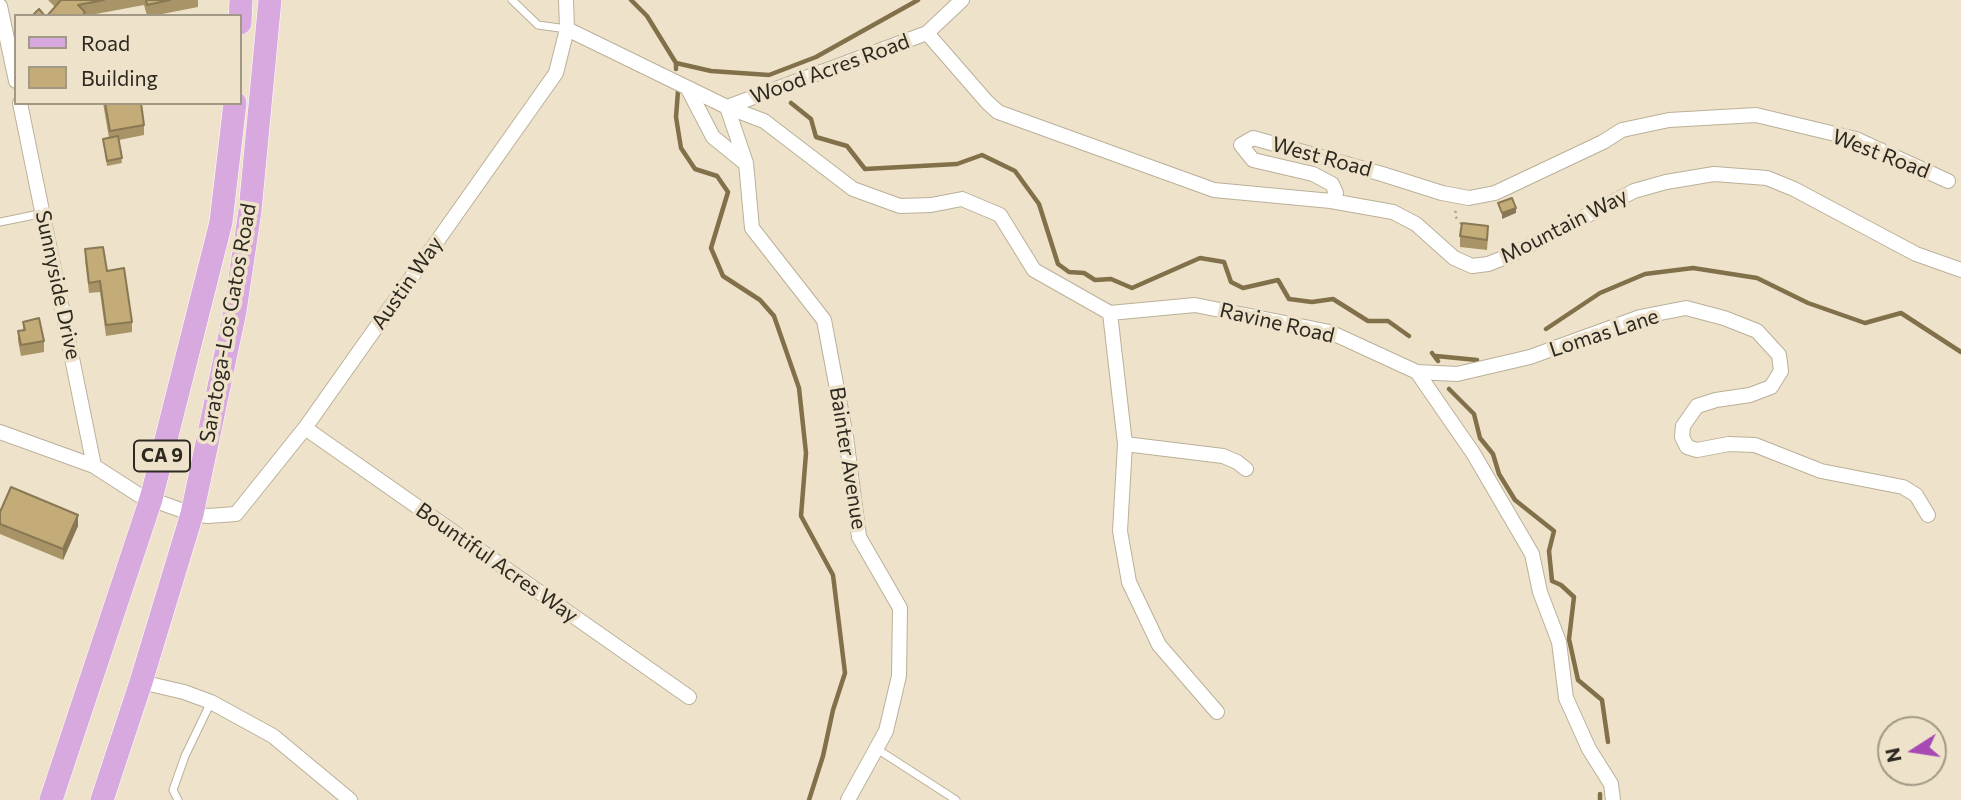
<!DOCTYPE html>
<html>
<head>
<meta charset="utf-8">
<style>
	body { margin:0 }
	#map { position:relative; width:1961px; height:800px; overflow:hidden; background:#eee3ca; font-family:Commissioner,sans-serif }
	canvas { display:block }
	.legend { position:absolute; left:14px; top:14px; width:228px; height:91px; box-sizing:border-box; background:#eee3ca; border:2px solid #a19986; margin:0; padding:9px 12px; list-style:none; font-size:21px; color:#2d2920 }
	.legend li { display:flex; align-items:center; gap:14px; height:35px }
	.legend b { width:35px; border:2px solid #a19986 }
	.north { position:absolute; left:1877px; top:716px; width:70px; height:70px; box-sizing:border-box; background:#eee3ca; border:2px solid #a19986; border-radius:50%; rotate:258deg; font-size:19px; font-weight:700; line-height:28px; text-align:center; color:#2d2920 }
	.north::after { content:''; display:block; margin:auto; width:24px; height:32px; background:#a649b3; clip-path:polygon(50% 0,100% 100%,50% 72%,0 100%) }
</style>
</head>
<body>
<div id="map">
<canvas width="1961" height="800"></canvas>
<ul class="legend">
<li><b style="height:9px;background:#d8a9df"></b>Road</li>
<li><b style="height:19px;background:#c3ac78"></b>Building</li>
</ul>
<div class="north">N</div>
</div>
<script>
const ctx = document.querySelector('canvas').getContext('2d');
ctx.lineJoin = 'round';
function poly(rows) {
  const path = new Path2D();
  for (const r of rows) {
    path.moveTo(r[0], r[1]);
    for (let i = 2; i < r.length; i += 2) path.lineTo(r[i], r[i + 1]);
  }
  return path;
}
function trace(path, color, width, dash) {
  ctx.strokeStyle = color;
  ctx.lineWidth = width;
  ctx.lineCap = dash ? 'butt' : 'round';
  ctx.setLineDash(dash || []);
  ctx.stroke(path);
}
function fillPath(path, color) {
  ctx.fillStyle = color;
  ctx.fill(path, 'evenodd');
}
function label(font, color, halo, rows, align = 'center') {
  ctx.font = font + ' Commissioner,sans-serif';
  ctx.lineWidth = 7;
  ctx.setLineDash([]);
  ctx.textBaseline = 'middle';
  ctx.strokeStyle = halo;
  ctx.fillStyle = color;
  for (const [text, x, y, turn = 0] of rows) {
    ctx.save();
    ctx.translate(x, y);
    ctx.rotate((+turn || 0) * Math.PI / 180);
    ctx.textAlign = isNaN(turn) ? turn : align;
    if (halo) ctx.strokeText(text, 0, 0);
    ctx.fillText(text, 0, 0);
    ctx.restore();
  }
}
const stream = poly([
	[631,0,647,16,676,63,676,69],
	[676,63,711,71,769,75,816,57,918,0],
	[678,91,676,117,681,148,695,169,717,176,728,192,711,248,723,276,760,300,774,316,799,388,806,453,801,516,833,575,845,673,833,710,823,756,809,800],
	[791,103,811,119,816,137,847,146,865,169,957,164,982,155,1015,171,1039,204,1058,264,1069,272,1084,273,1095,280,1111,279,1132,288,1200,258,1224,262,1231,282,1243,288,1278,280,1289,299,1312,302,1333,299,1368,321,1388,321,1409,336],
	[1546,329,1600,293,1645,274,1693,268,1757,278,1808,303,1865,323,1901,313,1961,352],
	[1432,353,1438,361],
	[1436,356,1477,360],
	[1449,389,1474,414,1480,438,1493,454,1499,474,1515,500,1554,531,1549,551,1552,581,1561,585,1574,597,1569,639,1578,680,1602,700,1608,742],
	[1600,794,1600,800]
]);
const path = poly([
	[1456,211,1454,215,1462,225]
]);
const lane = poly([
	[512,0,538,25,567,29],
	[0,222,44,213],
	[877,749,956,800],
	[178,800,173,790,185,756,211,702]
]);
const street = poly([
	[0,6,16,81],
	[567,29,727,107,746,163,752,228,824,320,846,437,859,537,900,608,899,676,886,731,848,800],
	[927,33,987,102,998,112,1214,190,1331,201,1336,193,1332,184,1313,174,1253,160,1241,145,1253,138,1382,174,1442,193,1469,198,1495,193,1603,142,1622,130,1669,120,1756,115,1856,139,1948,181],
	[688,89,713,137,745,163],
	[20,103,94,466],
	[727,107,764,121,853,189,900,206,931,205,962,199,1000,215,1034,270,1110,313,1195,305,1330,332,1417,372,1473,453,1532,554,1540,592,1559,642,1566,698,1589,749,1611,784,1613,800],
	[727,107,927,33,962,0],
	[1331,201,1393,212,1416,224,1454,258,1472,266,1488,264,1511,255,1634,191,1666,182,1714,174,1767,178,1794,189,1916,254,1961,270],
	[1110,313,1125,444,1120,531,1129,582,1159,645,1217,712],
	[1417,372,1457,374,1530,357,1640,317,1686,308,1724,318,1757,331,1779,355,1781,371,1771,387,1750,395,1716,400,1697,406,1683,426,1682,437,1687,447,1697,450,1729,444,1755,445,1821,471,1903,487,1916,495,1928,515],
	[305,428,689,697],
	[0,432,94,466,139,495,192,514,208,516,236,514,305,428,556,73,567,29,566,0],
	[1125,444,1223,456,1237,462,1246,469],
	[141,682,184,692,211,702,273,736,350,800]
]);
const primary = poly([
	[240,23,241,0],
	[51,800,151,499,221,222,235,103],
	[102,800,141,682,192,514,235,311,250,211,270,0]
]);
const wall = poly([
	[48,0,198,0,198,7,152,16,147,16,144,5,85,16,55,7],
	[103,103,141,103,144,125,144,135,119,140,122,163,107,166,103,139,109,138],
	[1460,236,1488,237,1487,250,1460,247],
	[85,249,107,271,132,322,132,332,106,336,100,292,89,293,85,260],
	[23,322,44,341,44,352,21,356,18,341,18,331,23,330],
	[0,512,78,526,63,560,0,534]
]);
const shadedWall = poly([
	[1516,208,1516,213,1502,219,1502,213],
	[78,515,78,526,63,560,63,549]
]);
const building = poly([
	[61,0,104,0,78,5,85,12,82,16,47,16,61,0],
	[146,0,170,0,147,5,146,0],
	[39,9,45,16,32,16,39,9],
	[105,103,141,103,144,125,110,131,105,103],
	[118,136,122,158,107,161,103,139,118,136],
	[1512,198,1516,208,1502,213,1498,203,1512,198],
	[1462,223,1488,226,1487,240,1460,236,1462,223],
	[103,247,107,271,124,268,132,322,106,325,100,281,89,283,85,249,103,247],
	[39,318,44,341,21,345,18,331,25,330,23,322,39,318],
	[11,487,78,515,63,549,0,524,0,512,11,487]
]);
const shields = [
	[162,456,56]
];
const shieldNames = [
	["CA 9",162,456]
];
const streetNames = [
	["Wood Acres Road",830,69,-20],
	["West Road",1881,154,21],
	["West Road",1322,157,15],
	["Mountain Way",1564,226,-27],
	["Austin Way",407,283,-55],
	["Sunnyside Drive",58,285,78],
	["Saratoga-Los Gatos Road",228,323,-80],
	["Ravine Road",1277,323,13],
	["Lomas Lane",1604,333,-18],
	["Bainter Avenue",848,458,81],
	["Bountiful Acres Way",497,563,35]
];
trace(stream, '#817049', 4.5);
trace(lane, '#bab098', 9);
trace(street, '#bab098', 16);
trace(primary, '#fff', 24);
trace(path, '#a79f8c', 2.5, [2, 5]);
trace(lane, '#fff', 7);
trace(street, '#fff', 14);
trace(primary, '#d8a9df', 23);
fillPath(wall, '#a89467');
fillPath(shadedWall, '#887854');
fillPath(building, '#c3ac78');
trace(building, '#887854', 2);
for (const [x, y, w] of shields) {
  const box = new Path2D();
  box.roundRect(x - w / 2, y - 15.5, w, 31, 5);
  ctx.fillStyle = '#eee3ca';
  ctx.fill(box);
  trace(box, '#2d2920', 2);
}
label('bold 19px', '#2d2920', null, shieldNames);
label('21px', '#2d2920', '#eee3ca', streetNames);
</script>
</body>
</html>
